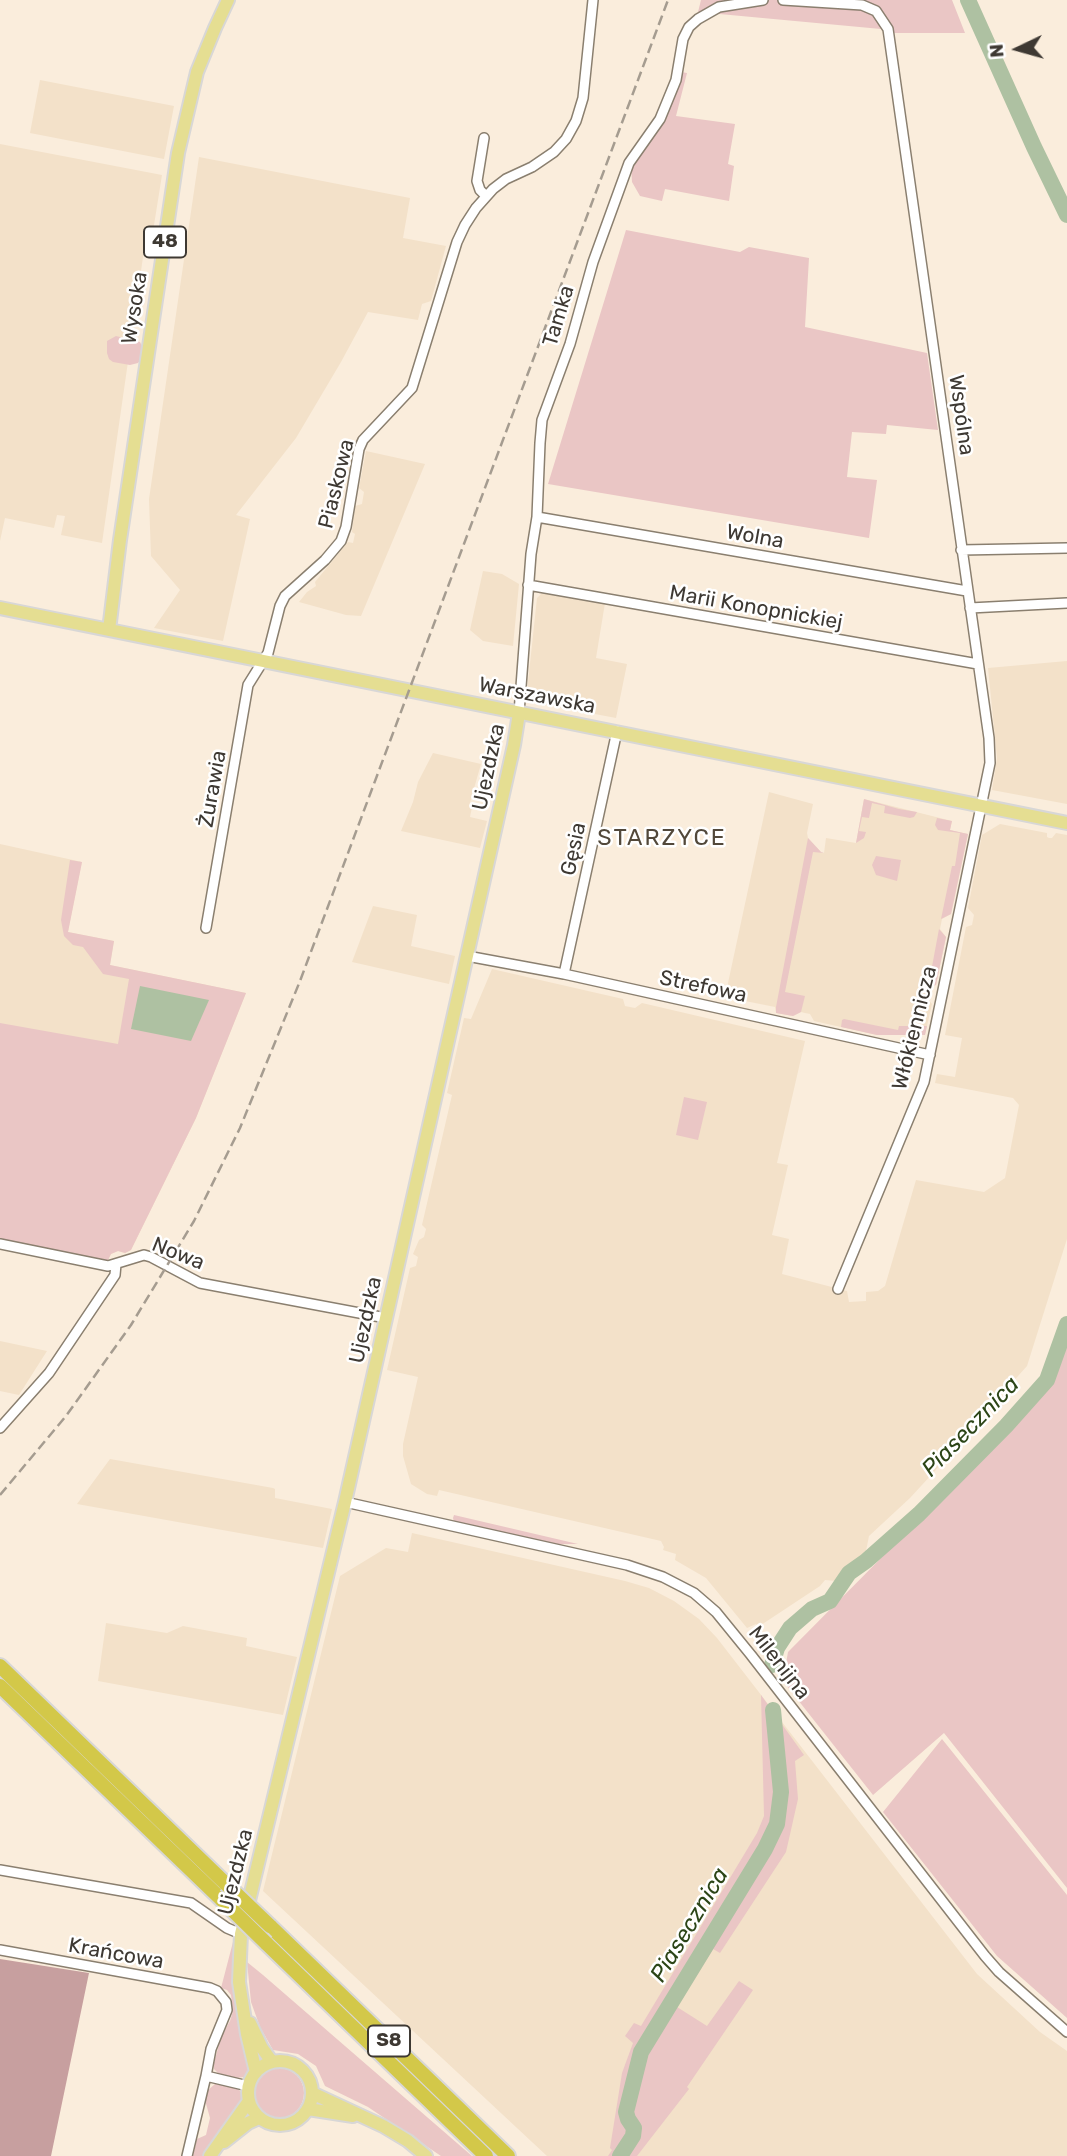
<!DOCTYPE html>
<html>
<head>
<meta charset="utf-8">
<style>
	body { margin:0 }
	#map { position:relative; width:1067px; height:2156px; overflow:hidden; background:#faeddc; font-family:Rubik,sans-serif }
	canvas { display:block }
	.north { position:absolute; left:983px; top:14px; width:70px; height:70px; -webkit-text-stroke:5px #fff; paint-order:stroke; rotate:265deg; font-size:19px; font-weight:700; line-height:28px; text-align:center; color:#3e3933 }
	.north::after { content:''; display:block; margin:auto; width:24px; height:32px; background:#3e3933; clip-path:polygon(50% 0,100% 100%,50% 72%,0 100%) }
</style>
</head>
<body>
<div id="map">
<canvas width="1067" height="2156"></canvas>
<div class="north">N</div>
</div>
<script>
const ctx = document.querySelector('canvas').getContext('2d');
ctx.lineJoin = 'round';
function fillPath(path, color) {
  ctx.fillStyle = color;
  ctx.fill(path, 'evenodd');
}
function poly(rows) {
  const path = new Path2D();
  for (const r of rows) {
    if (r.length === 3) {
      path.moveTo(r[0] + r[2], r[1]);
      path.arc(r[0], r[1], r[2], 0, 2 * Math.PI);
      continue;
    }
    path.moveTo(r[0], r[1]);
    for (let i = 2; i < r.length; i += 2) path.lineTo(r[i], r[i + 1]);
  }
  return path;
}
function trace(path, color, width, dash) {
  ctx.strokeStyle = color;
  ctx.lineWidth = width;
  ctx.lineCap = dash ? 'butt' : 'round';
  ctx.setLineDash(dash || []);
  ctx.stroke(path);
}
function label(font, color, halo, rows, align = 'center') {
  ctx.font = font + ' Rubik,sans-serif';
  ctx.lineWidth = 5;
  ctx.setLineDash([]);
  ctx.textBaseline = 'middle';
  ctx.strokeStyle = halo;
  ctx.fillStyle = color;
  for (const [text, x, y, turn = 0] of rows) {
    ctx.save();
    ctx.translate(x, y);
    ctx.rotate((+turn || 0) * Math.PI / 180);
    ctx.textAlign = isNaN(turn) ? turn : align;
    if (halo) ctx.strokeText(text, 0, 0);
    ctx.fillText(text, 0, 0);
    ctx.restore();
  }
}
const built = poly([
	[40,80,174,106,164,159,30,133],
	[0,144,162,175,150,250,144,250,102,543,61,535,65,516,57,515,54,528,5,518,0,541],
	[199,157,410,198,403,238,446,246,431,301,422,304,418,320,368,312,341,362,296,438,236,515,250,519,223,641,154,628,180,590,151,556,149,499],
	[366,451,425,464,361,616,346,615,299,602,307,592,316,586,315,582,348,542,353,543,355,534,352,532,355,506,362,504,364,492,359,488],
	[483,571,502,574,519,584,513,646,483,641,470,630],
	[542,593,605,603,596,658,627,664,616,718,526,701,537,598],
	[1067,661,1067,804,992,790,997,758,988,668],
	[433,753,481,764,469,806,472,807,470,817,487,821,480,848,401,831,413,802,418,782],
	[769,792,813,804,807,833,808,838,821,852,824,853,826,838,856,843,864,799,952,821,950,830,968,834,951,914,942,919,940,929,946,937,936,985,929,988,927,998,932,1004,925,1035,877,1035,814,1021,810,1014,805,1013,801,1012,793,1016,776,1013,775,1007,725,997],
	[1000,824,1047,833,1047,837,1049,838,1052,838,1056,833,1067,835,1067,1239,1027,1366,958,1443,960,1446,958,1449,956,1448,910,1498,869,1536,866,1551,836,1581,825,1580,820,1586,758,1627,756,1624,747,1628,706,1578,675,1560,676,1554,663,1550,664,1547,661,1541,439,1490,437,1496,427,1494,411,1484,403,1456,403,1444,418,1377,387,1370,410,1268,416,1266,418,1257,413,1254,419,1240,424,1237,426,1229,422,1225,452,1095,447,1093,464,1018,471,1019,492,969,623,999,625,1006,635,1008,642,1003,805,1041,777,1163,788,1165,772,1235,789,1239,782,1274,847,1291,849,1302,866,1301,866,1292,878,1291,885,1286,916,1180,984,1192,1005,1178,1019,1105,1013,1098,935,1083,937,1074,955,1077,962,1038,945,1035,966,927,972,925,974,915,968,908,982,835],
	[0,844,82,862,68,932,114,941,110,965,246,993,196,1118,131,1250,125,1253,118,1251,111,1254,107,1262,0,1241],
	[373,906,417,915,411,946,455,956,449,984,352,962],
	[0,1341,47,1351,19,1395,0,1391],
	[110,1459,273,1488,275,1489,275,1498,332,1509,323,1548,77,1504],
	[412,1533,625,1581,649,1588,674,1601,699,1619,717,1638,977,1974,1040,2032,1067,2051,1067,2156,547,2156,263,1891,340,1576,386,1548,408,1552],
	[106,1623,167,1633,183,1626,247,1638,246,1646,297,1657,283,1715,98,1681]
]);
const green = poly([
	[701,0,952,0,965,33,895,33,881,29,698,12],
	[681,72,687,73,676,116,735,124,728,164,734,166,729,201,665,189,662,201,640,196,632,182,631,164,662,120],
	[626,230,740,252,749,247,809,258,805,327,927,353,938,430,887,425,886,434,852,432,847,477,877,480,869,538,548,484],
	[116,336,140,342,144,350,143,357,138,363,130,365,113,362,109,359,107,353,107,341],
	[864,799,899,809,917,812,914,817,910,818,884,813,885,806,872,803,869,818,862,817,859,831,866,832,864,838,856,843],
	[937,818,952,821,950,830,968,834,951,914,941,919,952,866,955,866,960,833,938,830,935,825],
	[808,838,821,852,824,853,813,852,785,992,805,996,801,1012,793,1016,776,1013,776,1007],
	[876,856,901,860,897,881,876,875,872,865],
	[70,860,82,862,68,932,114,941,110,965,246,993,196,1118,131,1250,125,1253,118,1251,111,1254,107,1262,0,1241,0,1023,118,1044,129,979,103,974,83,947,73,945,64,936,61,920],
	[939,929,946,937,936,985,928,988],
	[844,1019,898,1030,899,1026,927,1026,925,1035,877,1035,841,1027,842,1020],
	[684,1097,707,1102,698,1140,676,1135],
	[1067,1329,1067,1888,944,1733,873,1795,783,1681,788,1652,1000,1438,1049,1381],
	[454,1515,578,1544,557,1544,454,1522,453,1518],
	[761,1695,804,1755,795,1761,798,1799,786,1852,720,1953,713,1949,677,2007,707,2026,739,1981,753,1990,687,2087,689,2089,637,2156,608,2156,612,2150,610,2148,622,2073,633,2043,625,2036,634,2023,641,2026,757,1833,764,1816],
	[942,1739,1067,1895,1067,2018,997,1956,883,1812],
	[233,1942,233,1984,250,2070,244,2077,236,2078,218,2073,214,2069,214,2063,221,2037,230,2021,233,2011,231,1995,227,1990,221,1988],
	[247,1962,263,1975,472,2156,441,2156,368,2107,325,2086,316,2066,298,2054,273,2050,260,2027,251,2002],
	[279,2093,25],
	[215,2084,238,2088,243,2096,240,2107,204,2156,193,2156,197,2139,206,2135,210,2118,205,2100,207,2091]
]);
const forest = poly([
	[0,1959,89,1973,51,2156,0,2156]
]);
const water = poly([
	[140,986,209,1000,191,1041,131,1029]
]);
const river = poly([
	[968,0,1034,147,1067,215],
	[772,1665,777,1648,790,1628,812,1609,830,1601,849,1573,866,1561,919,1514,1006,1426,1047,1380,1067,1324],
	[620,2156,633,2136,634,2128,628,2119,626,2112,641,2052,765,1849,777,1824,781,1792,773,1710]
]);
const minor = poly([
	[783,0,862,5,876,11,888,29,989,738,990,763,924,1082,838,1289],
	[484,138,477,181,480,190,486,196],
	[537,517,967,591],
	[961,550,1067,548],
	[528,585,978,664],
	[970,608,1067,603],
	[519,713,531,554,537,517,540,443,542,420,570,344,593,262,629,163,660,119,676,80,683,39,689,27,698,19,719,7,763,0],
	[206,928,248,685,268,653,280,606,285,596,325,560,341,541,346,527,359,449,363,440,412,388,457,242,465,225,476,208,493,189,506,179,532,167,554,152,566,139,576,121,583,98,593,0],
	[467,956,564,974,930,1055],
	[564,974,617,731],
	[0,1244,108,1266,144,1255,151,1257,200,1283,386,1318],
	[0,1428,49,1373,115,1275,116,1264],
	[345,1502,627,1565,663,1577,694,1593,716,1612,751,1655,985,1956,999,1972,1067,2032],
	[0,1870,191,1903,227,1928,241,1934],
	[0,1950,210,1988,217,1991,226,2002,227,2010,211,2049,206,2076,248,2086],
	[187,2156,206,2076]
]);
const major = poly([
	[0,608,1067,823],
	[109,630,120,540,178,153,197,72,215,28,228,0],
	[250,2023,262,2048,272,2062],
	[280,2093,32],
	[256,2072,247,2034,239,1982,241,1934,345,1502,514,745,519,713],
	[312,2093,383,2126,408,2141,426,2156],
	[308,2109,353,2116],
	[224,2142,248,2123,259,2118],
	[210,2156,249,2101]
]);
const highway = poly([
	[0,1666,226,1884],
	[0,1686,222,1900],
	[270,1926,508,2156],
	[266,1943,486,2156]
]);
const rail = poly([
	[0,1495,66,1416,131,1325,194,1221,240,1128,300,981,668,0]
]);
const highwayBridge = poly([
	[226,1884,270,1926],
	[222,1900,266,1943]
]);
const shields = [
	[165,242,42],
	[389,2041,42]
];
const shieldNames = [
	["48",165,242],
	["S8",389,2041]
];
const streetNames = [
	["Wysoka",135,308,-81],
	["Tamka",559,316,-73],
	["Wspólna",961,415,82],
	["Piaskowa",337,484,-76],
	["Wolna",755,537,10],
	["Marii Konopnickiej",756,608,10],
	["Warszawska",537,696,11],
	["Ujezdzka",489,767,-78],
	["Żurawia",213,789,-80],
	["Gęsia",574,849,-78],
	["Strefowa",703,987,12],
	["Włókiennicza",915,1028,-76],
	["Nowa",178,1254,22],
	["Ujezdzka",366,1320,-78],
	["Milenijna",779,1663,52],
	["Ujezdzka",236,1872,-76],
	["Krańcowa",116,1954,10]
];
const neighbourhoodNames = [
	["STARZYCE",662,838]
];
const waterNames = [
	["Piasecznica",971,1427,-46],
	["Piasecznica",690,1925,-59]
];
fillPath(built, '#f3e1c9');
fillPath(green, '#eac6c5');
fillPath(forest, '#c79f9f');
fillPath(water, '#aec1a2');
trace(river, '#aec1a2', 16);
trace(minor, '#8a7f6f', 12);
trace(major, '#d8d7d6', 16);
trace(highway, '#d8d7d6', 18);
trace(minor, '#fff', 9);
trace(major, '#e5de92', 12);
trace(highway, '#d3c849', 14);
trace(rail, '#a59c90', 2.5, [10, 5]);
trace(highwayBridge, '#d8d7d6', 18, []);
trace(highwayBridge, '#d3c849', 14);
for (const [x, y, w] of shields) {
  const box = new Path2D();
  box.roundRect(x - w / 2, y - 15.5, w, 31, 5);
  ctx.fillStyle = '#fff';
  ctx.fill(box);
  trace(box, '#3e3933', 2);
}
label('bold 19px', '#3e3933', null, shieldNames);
label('21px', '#3e3933', '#fff', streetNames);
ctx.letterSpacing = '2px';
label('23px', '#52483a', '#fff', neighbourhoodNames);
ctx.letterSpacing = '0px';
label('italic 23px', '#2c4517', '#fff', waterNames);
</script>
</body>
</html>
